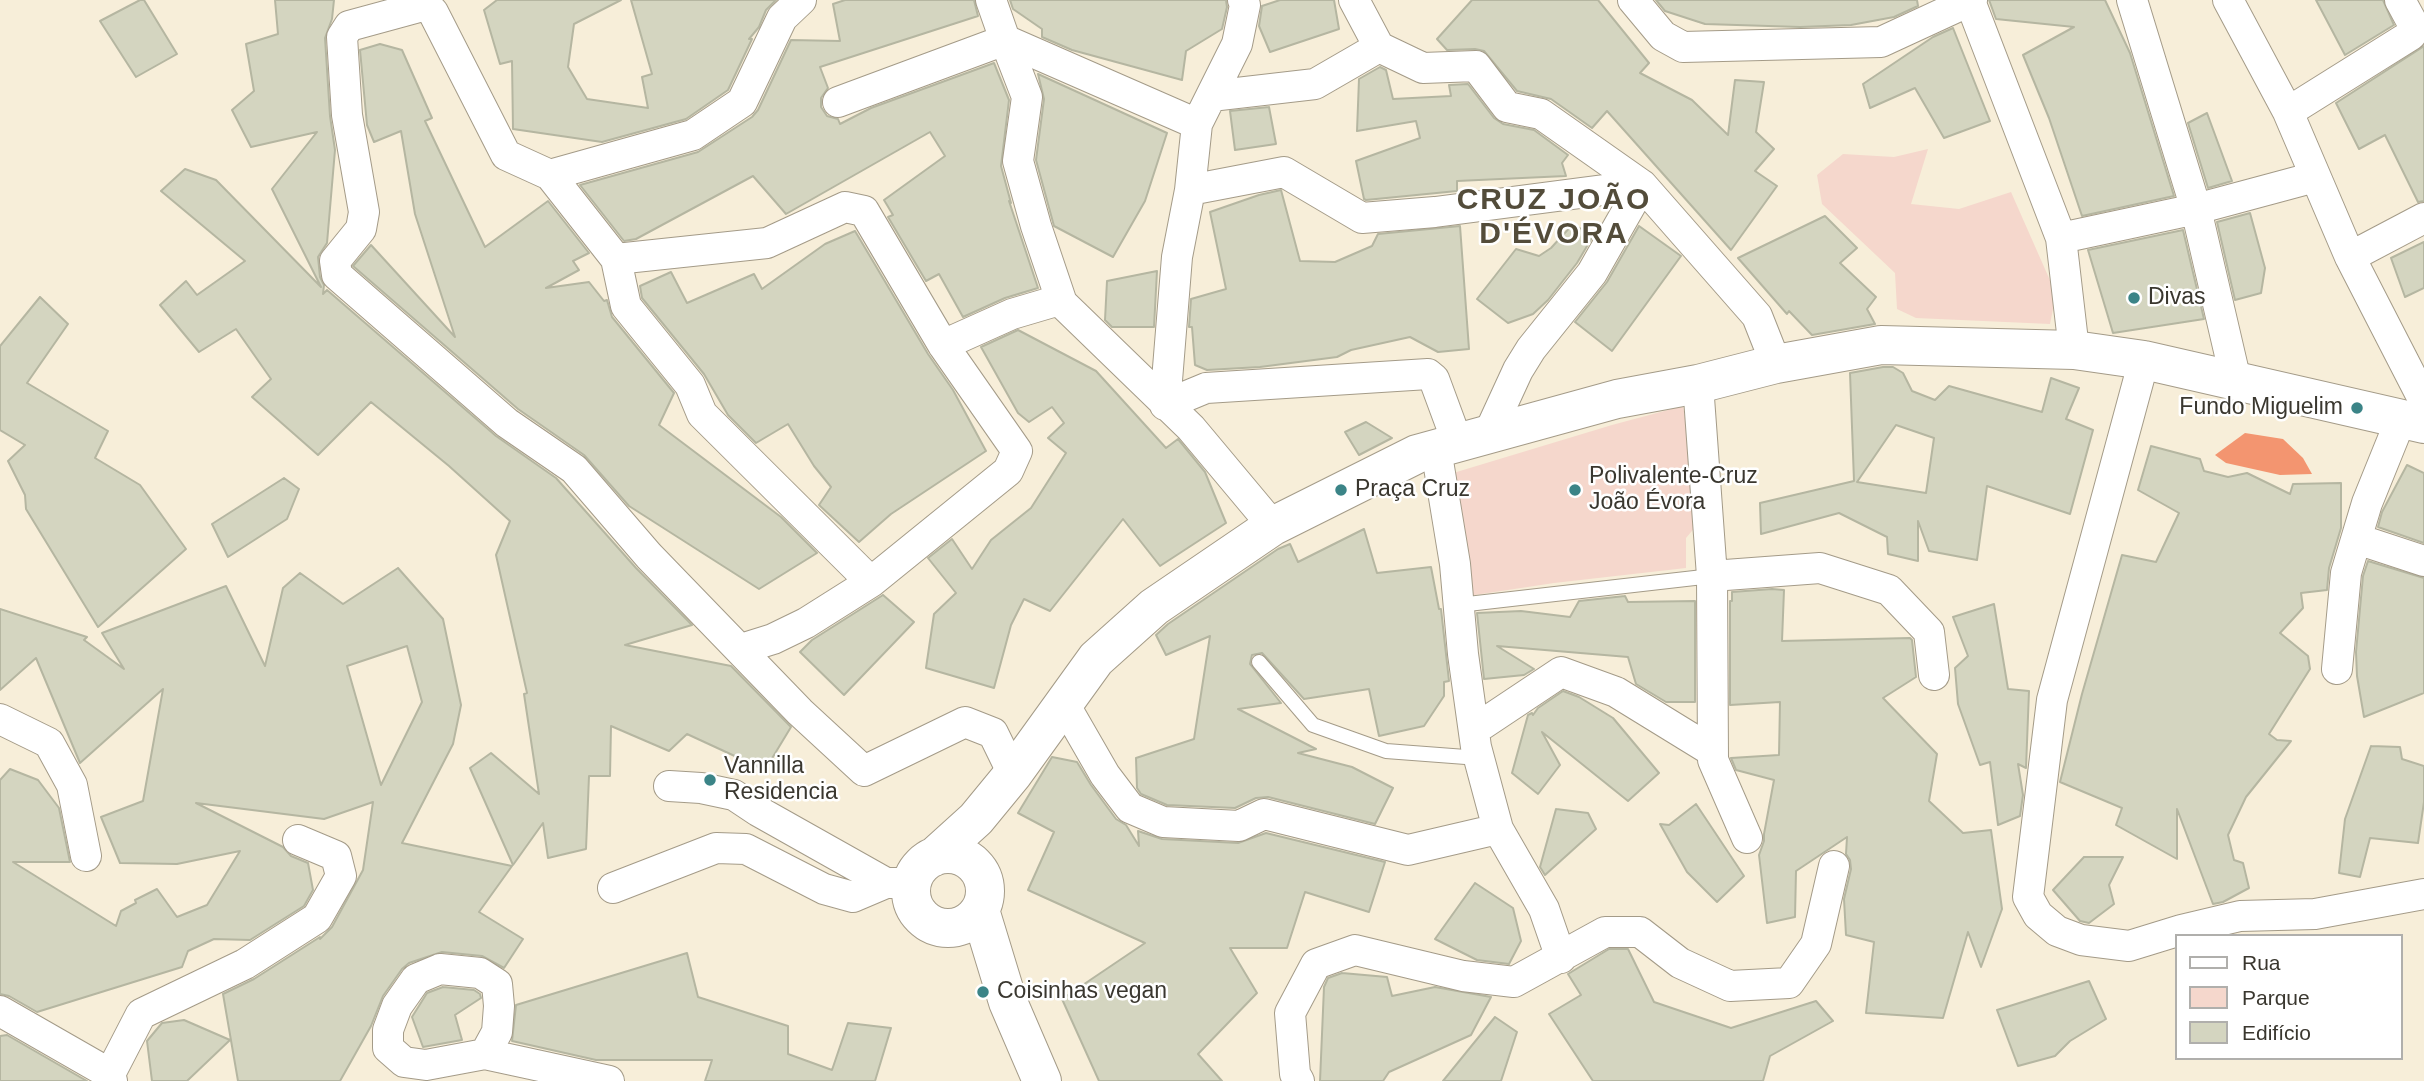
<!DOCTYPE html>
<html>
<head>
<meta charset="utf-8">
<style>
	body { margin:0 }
	#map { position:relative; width:2424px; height:1081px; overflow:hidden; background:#f7eed9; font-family:Helvetica,sans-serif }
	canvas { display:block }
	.legend { position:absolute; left:2175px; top:934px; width:228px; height:126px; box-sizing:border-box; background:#fff; border:2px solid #b0afac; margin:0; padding:9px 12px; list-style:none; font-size:21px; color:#3a372f }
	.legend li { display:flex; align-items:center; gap:14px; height:35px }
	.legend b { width:35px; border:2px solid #b0afac }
</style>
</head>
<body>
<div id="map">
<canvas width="2424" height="1081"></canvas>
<ul class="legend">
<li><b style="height:9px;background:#fff"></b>Rua</li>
<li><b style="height:19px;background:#f5d7cc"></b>Parque</li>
<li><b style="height:19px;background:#d4d5c0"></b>Edifício</li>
</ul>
</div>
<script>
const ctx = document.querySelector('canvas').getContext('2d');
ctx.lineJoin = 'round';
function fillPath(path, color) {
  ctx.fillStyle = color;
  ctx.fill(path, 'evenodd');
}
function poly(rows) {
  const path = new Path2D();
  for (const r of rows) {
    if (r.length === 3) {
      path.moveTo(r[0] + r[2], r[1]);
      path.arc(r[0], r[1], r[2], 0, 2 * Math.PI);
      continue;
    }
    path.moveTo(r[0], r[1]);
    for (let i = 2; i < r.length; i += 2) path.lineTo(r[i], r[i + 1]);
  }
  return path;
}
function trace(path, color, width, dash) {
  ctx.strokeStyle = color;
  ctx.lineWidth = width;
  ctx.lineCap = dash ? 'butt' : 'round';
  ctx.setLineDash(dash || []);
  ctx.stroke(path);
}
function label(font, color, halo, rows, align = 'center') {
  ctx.font = font + ' Helvetica,sans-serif';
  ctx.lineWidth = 5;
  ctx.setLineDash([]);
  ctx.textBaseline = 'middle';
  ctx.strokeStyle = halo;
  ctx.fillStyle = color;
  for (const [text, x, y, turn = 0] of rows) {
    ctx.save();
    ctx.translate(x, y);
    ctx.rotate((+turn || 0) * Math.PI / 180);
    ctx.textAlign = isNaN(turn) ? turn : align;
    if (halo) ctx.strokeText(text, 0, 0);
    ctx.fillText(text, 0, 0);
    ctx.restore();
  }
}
const green = poly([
	[1928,149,1911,204,1959,209,2011,192,2056,294,2050,324,1916,318,1897,309,1895,273,1822,204,1817,175,1843,154,1894,157],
	[1683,406,1703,518,1686,538,1686,568,1554,583,1468,596,1450,474,1612,425]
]);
const forest = poly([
	[2245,433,2283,439,2303,458,2312,474,2280,475,2226,463,2215,455]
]);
const building = poly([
	[140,0,144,0,177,54,136,77,100,21,140,0],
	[275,0,334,0,332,19,325,38,330,116,335,150,327,243,318,257,320,277,324,285,323,294,327,290,496,436,556,478,636,568,692,625,625,645,731,666,791,727,765,770,687,734,669,751,611,726,610,776,589,776,586,849,548,858,543,823,513,865,470,768,491,753,539,794,524,694,527,693,496,555,510,521,449,466,371,402,318,455,252,397,271,379,236,329,199,352,160,305,186,281,197,295,245,261,161,191,185,169,216,180,321,287,272,189,317,132,251,147,232,110,254,91,246,44,278,34,275,0],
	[497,0,621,0,574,24,568,67,587,99,648,108,642,77,652,74,631,0,776,0,766,10,759,27,749,39,752,39,728,90,686,119,602,142,513,129,512,61,500,64,484,10,497,0],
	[845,0,974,0,978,16,820,67,828,88,821,98,821,107,827,116,838,119,840,124,871,108,994,63,1009,100,1001,166,1011,203,1009,201,1038,288,1005,298,963,317,939,274,926,281,888,217,893,215,884,200,945,156,930,132,786,214,753,176,636,239,624,241,580,185,698,152,752,117,758,110,791,40,840,41,833,4,845,0],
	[1010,0,1226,0,1227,7,1222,29,1186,51,1182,80,1072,50,1042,37,1042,29,1013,9,1010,0],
	[1280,0,1334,0,1339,29,1270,52,1259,26,1262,6,1280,0],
	[1472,0,1598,0,1649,63,1640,73,1692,100,1728,135,1735,80,1764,82,1756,132,1774,149,1755,171,1777,186,1731,250,1607,111,1592,128,1551,99,1517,91,1484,51,1475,49,1447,50,1437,39,1472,0],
	[1656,0,1917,0,1918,6,1894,17,1851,25,1800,27,1705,24,1665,11,1656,0],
	[1989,0,2105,0,2130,53,2174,196,2082,216,2049,118,2023,55,2074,27,1996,19,1989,0],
	[2316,0,2383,0,2394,25,2345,55,2316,0],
	[1953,28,1990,121,1944,138,1915,88,1870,108,1863,84,1933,37,1953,28],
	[380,44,402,50,432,118,425,121,485,247,548,201,589,253,573,261,579,270,546,288,589,282,604,301,607,300,612,317,674,393,659,425,781,517,817,553,759,589,629,506,584,455,518,409,353,266,371,245,455,337,415,214,401,131,374,142,367,125,360,50,380,44],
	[2424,46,2424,201,2418,202,2385,135,2359,149,2336,103,2424,46],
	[1380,67,1386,70,1393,99,1451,96,1449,85,1468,84,1494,118,1503,124,1534,130,1568,155,1562,163,1566,176,1457,181,1457,191,1366,200,1364,199,1356,161,1420,138,1416,121,1357,131,1359,79,1380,67],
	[1038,74,1167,133,1145,201,1113,257,1054,226,1036,160,1044,99,1038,74],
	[1269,107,1276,144,1235,150,1230,111,1269,107],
	[2207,113,2232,181,2208,188,2188,123,2207,113],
	[1281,190,1300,261,1335,262,1372,246,1378,234,1460,226,1469,349,1438,352,1410,337,1351,350,1337,357,1260,367,1207,370,1195,365,1192,327,1189,327,1191,299,1226,289,1210,212,1259,195,1281,190],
	[2250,213,2265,268,2261,293,2235,300,2217,222,2250,213],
	[1825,216,1857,248,1840,263,1876,297,1867,309,1875,324,1812,335,1789,311,1787,314,1738,258,1825,216],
	[1573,224,1593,236,1577,263,1548,300,1533,314,1508,323,1477,299,1516,249,1539,256,1551,248,1573,224],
	[1639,226,1681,256,1612,351,1575,322,1607,282,1639,226],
	[2183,230,2204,319,2113,333,2088,250,2183,230],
	[855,231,928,354,953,390,986,451,891,514,859,542,819,505,831,487,814,466,788,424,756,443,728,415,704,374,642,298,640,286,671,272,687,303,754,274,762,289,825,244,855,231],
	[2424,242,2424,288,2405,297,2391,258,2424,242],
	[1157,271,1154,327,1112,327,1105,320,1107,281,1157,271],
	[40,297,68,324,27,383,108,431,95,458,140,485,186,549,98,627,26,509,25,495,8,461,25,445,0,430,0,346,40,297],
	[1018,330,1096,371,1166,448,1178,439,1205,472,1226,523,1160,566,1123,519,1050,611,1024,599,1011,625,994,688,926,668,934,614,956,593,928,558,952,539,972,569,991,540,1031,508,1066,453,1048,438,1064,423,1052,407,1029,422,1018,413,981,347,1018,330],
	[1883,367,1893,367,1903,373,1912,391,1935,400,1949,386,2042,412,2051,378,2079,388,2066,419,2093,430,2070,514,1987,486,1977,560,1929,551,1918,521,1918,561,1888,554,1887,537,1839,513,1761,534,1760,503,1854,481,1850,373,1883,367],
	[1896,425,1934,438,1926,493,1857,482,1896,425],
	[1366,422,1392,438,1359,455,1345,432,1366,422],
	[2151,446,2200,459,2204,471,2228,477,2247,473,2290,494,2293,484,2341,483,2341,528,2329,568,2327,590,2301,593,2303,608,2280,633,2308,656,2310,669,2269,734,2277,740,2291,741,2246,797,2228,835,2234,860,2243,863,2249,888,2223,902,2213,904,2177,809,2177,859,2116,825,2122,808,2060,782,2082,694,2122,555,2156,562,2179,513,2138,490,2151,446],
	[2407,465,2424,473,2424,543,2378,527,2382,512,2407,465],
	[284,478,299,489,287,519,228,557,212,524,284,478],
	[1364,529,1377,573,1431,567,1439,609,1441,609,1449,681,1444,682,1444,696,1424,726,1379,736,1369,689,1304,699,1262,653,1252,655,1250,664,1281,703,1238,709,1316,749,1298,753,1352,767,1393,788,1375,824,1268,797,1256,798,1235,808,1167,805,1141,794,1137,788,1136,758,1194,739,1210,636,1166,655,1156,635,1168,624,1278,549,1290,544,1298,562,1364,529],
	[2368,561,2424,578,2424,693,2364,717,2357,676,2356,652,2363,576,2368,561],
	[398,568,443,619,461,705,453,744,402,843,512,866,479,912,523,939,504,968,482,956,442,952,409,963,402,969,383,996,371,1026,340,1081,238,1081,223,994,254,979,320,937,320,939,332,927,363,870,373,802,324,819,196,803,283,847,291,856,308,863,313,890,304,906,250,940,214,939,188,951,182,967,37,1012,9,996,0,994,0,780,10,769,38,780,59,808,70,862,13,862,116,926,121,911,136,903,135,900,157,889,177,917,207,905,240,851,177,864,120,863,101,817,143,801,163,689,80,763,36,658,0,690,0,609,87,637,84,640,124,669,102,633,226,586,265,666,283,588,300,573,343,604,398,568],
	[407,646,422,702,381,785,347,666,407,646],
	[1772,589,1784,590,1782,641,1910,638,1912,640,1916,677,1883,698,1937,754,1929,801,1963,833,1991,830,2002,909,1981,967,1968,932,1943,1018,1866,1013,1874,942,1846,935,1844,899,1851,869,1850,860,1846,854,1847,837,1796,871,1795,917,1767,923,1759,855,1764,841,1764,834,1774,780,1736,770,1731,758,1779,755,1780,702,1730,705,1730,601,1732,601,1732,592,1772,589],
	[883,595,914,622,844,695,800,652,812,640,883,595],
	[1625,596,1628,602,1695,601,1695,702,1666,702,1636,684,1628,657,1497,646,1534,669,1524,675,1484,679,1477,613,1521,611,1570,617,1579,601,1625,596],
	[1994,604,2008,689,2029,691,2026,768,2018,764,2023,795,2020,816,1998,825,1990,762,1980,765,1958,704,1955,668,1968,656,1953,617,1994,604],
	[1563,691,1579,697,1613,718,1659,773,1628,801,1542,732,1560,765,1538,794,1512,773,1528,715,1532,713,1533,715,1538,708,1563,691],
	[2371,746,2400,747,2402,759,2424,766,2424,802,2418,843,2370,838,2360,877,2339,873,2345,819,2371,746],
	[1052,757,1077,762,1091,785,1116,819,1126,825,1139,846,1138,831,1162,839,1238,843,1266,833,1385,862,1369,912,1305,892,1287,948,1230,948,1257,993,1198,1054,1222,1081,1099,1081,1062,999,1145,943,1028,890,1054,832,1018,813,1052,757],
	[1696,804,1744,876,1717,902,1687,872,1660,824,1669,825,1696,804],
	[1556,809,1588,813,1596,829,1545,875,1540,867,1556,809],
	[2084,857,2123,857,2109,885,2114,904,2089,923,2080,921,2053,890,2084,857],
	[1475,883,1513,908,1521,941,1509,964,1477,960,1435,939,1475,883],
	[1609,949,1628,949,1654,1002,1731,1028,1816,1001,1833,1021,1770,1056,1763,1081,1593,1081,1549,1014,1581,995,1568,974,1609,949],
	[687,953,698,997,788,1026,788,1054,832,1070,848,1023,891,1028,875,1081,705,1081,712,1060,596,1060,512,1041,516,1005,687,953],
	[1342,973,1387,977,1392,996,1435,987,1491,997,1471,1035,1389,1072,1383,1081,1320,1081,1324,987,1328,978,1342,973],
	[2089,981,2106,1019,2070,1041,2055,1056,2018,1066,1997,1010,2089,981],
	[443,987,474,990,480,994,481,998,455,1015,462,1040,423,1047,412,1017,427,993,443,987],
	[1495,1017,1517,1032,1501,1081,1443,1081,1495,1017],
	[184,1020,230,1040,187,1081,152,1081,147,1041,162,1023,184,1020],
	[7,1035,87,1081,0,1081,0,1036,7,1035]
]);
const lane = poly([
	[1459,605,1712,576],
	[1259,662,1313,725,1386,751,1479,758]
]);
const street = poly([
	[991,0,1005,40,1197,124],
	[1243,0,1245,5,1237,44,1197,124,1190,190,1177,257,1165,405,1206,388,1428,374,1434,379,1458,444],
	[1354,0,1379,47],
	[1633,0,1663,36,1683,47,1881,42,1972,0],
	[2132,0,2196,209,2236,381],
	[2228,0,2288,112,2350,257,2424,401],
	[1970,1,2061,238,2074,350],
	[1211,96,1315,84,1379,47,1423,68,1476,66,1507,107,1541,114,1642,185],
	[838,102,1005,40,1027,97,1018,161,1036,226,1062,303,1191,428,1273,526],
	[2288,112,2411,35,2413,24,2400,0],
	[550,175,693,135,742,102,782,18,801,0],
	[1190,190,1284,172,1362,218,1435,212,1642,185],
	[2061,238,2196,209,2315,177],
	[2350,257,2424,218],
	[616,259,626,306,690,385,702,414,871,582],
	[943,345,1012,314,1056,301,1062,303],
	[2144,360,2052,700,2028,897,2038,915,2057,931,2081,940,2129,946,2181,930,2240,916,2315,914,2424,894],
	[1698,384,1712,576,1820,568,1889,590,1929,632,1934,675],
	[1489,433,1518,370,1531,349,1592,273,1642,185,1757,316,1776,364],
	[1436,449,1455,564,1463,654,1476,747,1498,829,1544,909,1561,958],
	[2357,539,2424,561],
	[1712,576,1713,760,1747,838],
	[741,649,773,639,806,623,871,582,1008,471,1017,451,943,345,864,211,845,207,767,243,616,259,550,175,506,155,433,12,426,5,349,26,342,37,347,115,364,212,361,229,335,261,337,275,507,423,574,469,649,556,800,712,864,771,965,722,993,733,1013,774],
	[2337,669,2346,573,2367,503,2401,419],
	[1063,702,1105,775,1130,808,1163,822,1239,826,1264,814,1408,850,1498,829],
	[0,719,49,743,72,785,86,856],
	[1474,730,1561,672,1616,692,1712,751],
	[669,786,701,788,734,795,758,811,886,883,912,883],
	[613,888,716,848,746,849,824,889,853,897,886,883],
	[440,969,480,973,497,984,499,1006,497,1032,485,1054,426,1065,404,1062,388,1048,388,1030,397,1006,416,979,440,969],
	[0,1011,110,1074,112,1081],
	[485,1054,609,1081],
	[110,1074,141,1014,245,964,317,918,341,876,336,856,298,840],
	[1299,1081,1295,1074,1290,1013,1316,964,1355,950,1463,976,1514,982,1605,932,1640,932,1680,963,1730,986,1789,983,1816,944,1834,866]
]);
const secondary = poly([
	[948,891,37],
	[934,857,976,819,1013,774,1096,659,1154,607,1273,526,1417,454,1617,399,1698,384,1776,364,1881,345,2074,350,2144,360,2424,424],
	[980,910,1008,1002,1042,1081]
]);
const markers = [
	[2134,298,7,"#3b8487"],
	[2357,408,7,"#3b8487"],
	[1341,490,7,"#3b8487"],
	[1575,490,7,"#3b8487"],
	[710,780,7,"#3b8487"],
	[983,992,7,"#3b8487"]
];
const poiNames = [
	["Divas",2148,298],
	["Fundo Miguelim",2343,408,"right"],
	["Polivalente-Cruz",1589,477],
	["João Évora",1589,503],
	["Praça Cruz",1355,490],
	["Vannilla",724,767],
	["Residencia",724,793],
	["Coisinhas vegan",997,992]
];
const districtNames = [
	["CRUZ JOÃO",1554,201],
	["D'ÉVORA",1554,235]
];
fillPath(green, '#f5d7cc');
fillPath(forest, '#f39570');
fillPath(building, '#d4d5c0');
trace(building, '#b5b6a1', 2);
trace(lane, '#a49b88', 16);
trace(street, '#a49b88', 32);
trace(secondary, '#a49b88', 40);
trace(lane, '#fff', 14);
trace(street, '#fff', 30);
trace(secondary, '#fff', 38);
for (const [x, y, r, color] of markers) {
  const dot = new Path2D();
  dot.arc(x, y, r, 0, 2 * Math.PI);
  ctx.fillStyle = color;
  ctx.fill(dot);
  trace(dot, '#fff', 2.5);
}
label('23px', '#3a372f', '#fff', poiNames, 'left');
ctx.letterSpacing = '2px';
label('bold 30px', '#534c3a', '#fff', districtNames);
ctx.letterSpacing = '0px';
</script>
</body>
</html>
